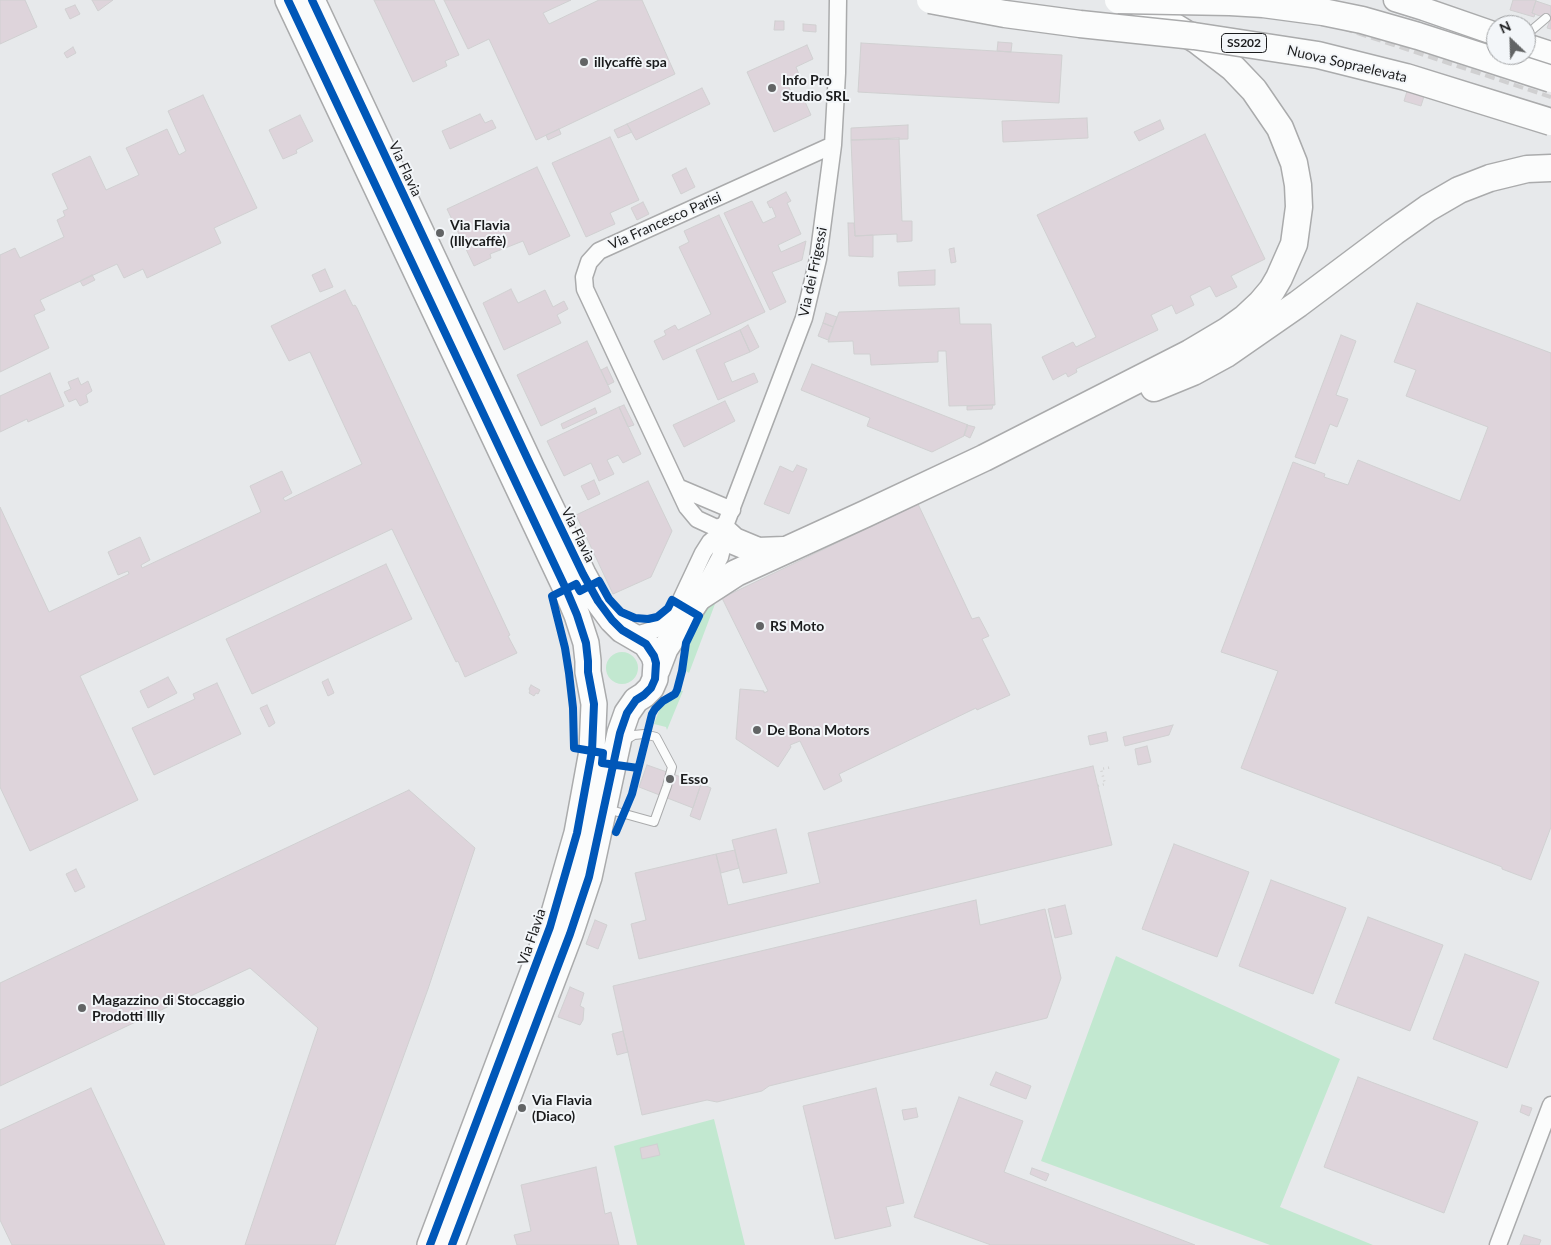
<!DOCTYPE html>
<html>
<head>
<meta charset="utf-8">
<style>
	body { margin:0 }
	#map { position:relative; width:1551px; height:1245px; overflow:hidden; background:#e7e9eb; font-family:Lato,sans-serif }
	canvas { display:block }
	.north { position:absolute; left:1486px; top:15px; width:50px; height:50px; box-sizing:border-box; background:#f3f6f9; border:1px solid #9d9fa1; border-radius:50%; rotate:336deg; font-size:14px; font-weight:700; line-height:20px; text-align:center; color:#1b1c1d }
	.north::after { content:''; display:block; margin:auto; width:18px; height:22px; background:#626465; clip-path:polygon(50% 0,100% 100%,50% 72%,0 100%) }
</style>
</head>
<body>
<div id="map">
<canvas width="1551" height="1245"></canvas>
<div class="north">N</div>
</div>
<script>
const ctx = document.querySelector('canvas').getContext('2d');
ctx.lineJoin = 'round';
function fillPath(path, color) {
  ctx.fillStyle = color;
  ctx.fill(path, 'evenodd');
}
function poly(rows) {
  const path = new Path2D();
  for (const r of rows) {
    if (r.length === 3) {
      path.moveTo(r[0] + r[2], r[1]);
      path.arc(r[0], r[1], r[2], 0, 2 * Math.PI);
      continue;
    }
    path.moveTo(r[0], r[1]);
    for (let i = 2; i < r.length; i += 2) path.lineTo(r[i], r[i + 1]);
  }
  return path;
}
function trace(path, color, width, dash) {
  ctx.strokeStyle = color;
  ctx.lineWidth = width;
  ctx.lineCap = dash ? 'butt' : 'round';
  ctx.setLineDash(dash || []);
  ctx.stroke(path);
}
function label(font, color, halo, rows, align = 'center') {
  ctx.font = font + ' Lato,sans-serif';
  ctx.lineWidth = 4;
  ctx.setLineDash([]);
  ctx.textBaseline = 'middle';
  ctx.strokeStyle = halo;
  ctx.fillStyle = color;
  for (const [text, x, y, turn = 0] of rows) {
    ctx.save();
    ctx.translate(x, y);
    ctx.rotate((+turn || 0) * Math.PI / 180);
    ctx.textAlign = isNaN(turn) ? turn : align;
    if (halo) ctx.strokeText(text, 0, 0);
    ctx.fillText(text, 0, 0);
    ctx.restore();
  }
}
const green = poly([
	[704,601,715,604,689,673,686,671,689,646,694,633,704,614,698,611],
	[622,668,16],
	[680,690,683,691,667,730,666,727,654,724,660,708,669,701,678,697],
	[1116,956,1340,1059,1280,1207,1373,1245,1270,1245,1041,1161],
	[714,1119,745,1245,637,1245,614,1146]
]);
const building = poly([
	[0,0,25,0,37,27,0,44,0,0],
	[92,0,113,0,98,11,92,0],
	[374,0,434,0,459,55,445,61,447,66,413,82,374,0],
	[444,0,571,0,543,13,549,24,599,0,642,0,675,74,536,140,489,39,468,49,444,0],
	[1513,0,1536,0,1532,13,1535,14,1534,17,1510,10,1513,0],
	[1536,1,1551,6,1551,29,1547,28,1550,20,1532,13,1536,1],
	[75,5,80,14,70,19,65,9,75,5],
	[775,21,784,21,784,30,774,30,775,21],
	[803,24,816,25,816,32,803,31,803,24],
	[998,42,1012,43,1011,52,997,51,998,42],
	[861,43,1062,55,1059,103,858,92,861,43],
	[807,45,813,59,796,67,800,77,787,83,793,96,801,93,811,115,774,132,747,72,807,45],
	[73,47,76,53,67,58,64,53,73,47],
	[702,88,710,104,636,140,627,124,702,88],
	[1408,88,1425,93,1421,106,1404,101,1408,88],
	[203,95,257,208,214,228,221,243,147,278,143,269,124,278,117,264,40,300,45,310,34,315,49,348,0,372,0,255,15,248,20,258,64,237,57,220,65,216,63,211,68,209,52,174,90,156,106,190,139,175,126,148,167,129,179,155,186,151,168,111,203,95],
	[480,114,485,123,492,120,496,128,450,149,442,131,480,114],
	[300,115,313,141,296,150,297,153,283,159,269,130,300,115],
	[1087,118,1088,138,1003,142,1002,121,1087,118],
	[1160,120,1164,129,1139,141,1134,132,1160,120],
	[627,124,632,132,618,138,614,130,627,124],
	[908,125,908,139,851,140,851,128,908,125],
	[559,129,561,134,548,140,546,135,559,129],
	[1205,134,1265,259,1231,276,1237,287,1216,297,1210,286,1190,296,1194,305,1176,314,1172,305,1151,315,1158,330,1076,369,1077,372,1068,377,1066,373,1053,380,1042,357,1073,342,1076,347,1096,337,1037,215,1205,134],
	[610,137,639,200,610,213,615,224,586,237,552,163,610,137],
	[899,138,902,221,912,221,912,241,897,242,897,234,855,236,851,140,899,138],
	[537,167,570,236,529,255,523,241,490,254,491,258,474,266,447,209,537,167],
	[686,168,695,187,681,194,672,175,686,168],
	[786,192,791,201,787,203,801,234,778,245,781,252,806,241,802,260,772,272,786,302,770,310,724,213,752,201,763,223,776,217,772,207,770,208,767,202,786,192],
	[643,202,649,214,637,220,631,208,643,202],
	[719,215,765,312,663,360,654,341,666,335,664,331,675,325,678,330,711,314,679,247,689,242,684,231,719,215],
	[848,223,854,223,855,236,873,235,873,257,849,256,848,223],
	[954,248,956,262,951,263,949,249,954,248],
	[325,269,333,287,320,292,312,275,325,269],
	[935,270,935,285,899,286,898,272,935,270],
	[92,275,95,280,83,286,80,281,92,275],
	[511,289,518,303,545,290,553,307,564,301,568,309,557,315,561,323,504,350,483,303,511,289],
	[345,290,353,306,355,305,357,308,509,633,510,635,508,636,517,653,465,677,458,661,456,662,392,529,80,676,138,800,30,851,0,787,0,507,49,612,129,574,128,571,118,575,108,552,140,537,150,560,141,565,142,568,261,512,250,486,282,471,292,493,283,498,285,501,362,464,310,352,289,361,271,326,345,290],
	[1417,303,1551,353,1551,827,1531,880,1502,869,1502,867,1241,768,1278,671,1221,652,1293,462,1325,474,1324,477,1348,485,1358,460,1460,501,1488,427,1406,396,1416,370,1394,362,1417,303],
	[959,308,960,324,991,324,995,405,949,406,946,351,938,351,938,362,871,365,870,354,854,354,853,341,828,342,839,312,959,308],
	[826,313,837,317,833,327,823,323,826,313],
	[823,323,833,327,828,340,818,336,823,323],
	[748,325,759,347,750,352,740,330,748,325],
	[740,330,750,352,724,363,732,382,754,373,758,382,718,400,696,350,740,330],
	[1341,335,1356,341,1336,395,1348,399,1337,427,1330,424,1315,464,1295,457,1341,335],
	[587,341,611,392,541,426,517,375,587,341],
	[812,364,968,425,964,436,932,452,867,426,870,418,801,390,812,364],
	[607,367,614,382,608,385,601,370,607,367],
	[50,373,64,406,28,422,27,419,0,432,0,396,50,373],
	[78,378,81,385,88,381,92,391,86,395,88,402,80,406,76,399,69,402,64,392,71,389,68,382,78,378],
	[725,401,735,421,684,447,673,425,725,401],
	[624,405,634,425,628,427,619,407,624,405],
	[993,405,992,409,967,410,967,406,993,405],
	[619,407,641,454,623,463,618,455,607,460,614,474,599,481,591,463,564,476,547,441,619,407],
	[595,408,597,413,563,429,561,424,595,408],
	[967,425,975,427,970,438,964,435,967,425],
	[797,465,807,469,789,514,764,504,780,466,793,472,797,465],
	[594,480,600,494,588,500,581,486,594,480],
	[648,481,672,531,651,577,613,594,576,515,648,481],
	[918,504,972,619,979,617,989,636,982,639,1010,695,977,710,976,708,839,774,842,781,824,790,800,741,790,745,791,747,778,767,736,739,740,689,764,691,764,693,768,691,722,598,918,504],
	[386,564,412,619,252,694,226,639,386,564],
	[168,677,177,693,148,708,140,691,168,677],
	[328,679,334,693,328,696,322,682,328,679],
	[217,683,241,734,154,775,132,728,195,699,193,694,217,683],
	[531,685,540,690,538,694,536,693,534,696,529,693,530,691,529,689,531,685],
	[267,705,275,723,269,727,260,708,267,705],
	[1173,725,1169,735,1125,746,1123,737,1173,725],
	[1106,732,1108,741,1090,745,1088,736,1106,732],
	[1147,746,1151,762,1138,765,1135,749,1147,746],
	[647,765,701,784,693,808,639,787,647,765],
	[1093,766,1112,845,639,959,631,924,646,920,635,873,716,854,728,905,820,883,808,833,1093,766],
	[701,784,711,788,700,820,690,816,701,784],
	[409,790,475,848,428,989,335,1245,245,1245,318,1028,250,968,0,1086,0,983,409,790],
	[776,829,787,873,743,883,732,840,776,829],
	[1174,844,1249,872,1217,957,1142,929,1174,844],
	[735,850,739,868,721,873,716,854,735,850],
	[76,869,85,887,75,892,66,874,76,869],
	[1271,880,1346,908,1313,994,1239,966,1271,880],
	[976,900,980,925,1045,909,1061,978,1047,1018,769,1086,762,1091,717,1102,707,1100,642,1115,613,986,976,900],
	[1065,905,1072,934,1055,938,1048,909,1065,905],
	[1368,917,1443,945,1410,1031,1335,1003,1368,917],
	[595,920,607,925,598,949,586,944,595,920],
	[1465,954,1539,982,1507,1068,1433,1039,1465,954],
	[570,987,584,993,580,1006,584,1008,583,1020,580,1025,558,1017,570,987],
	[623,1031,628,1052,617,1055,612,1034,623,1031],
	[996,1072,1031,1086,1026,1099,990,1085,996,1072],
	[1358,1077,1478,1122,1444,1213,1324,1167,1358,1077],
	[91,1088,165,1245,12,1245,0,1220,0,1130,91,1088],
	[876,1088,904,1203,886,1207,891,1226,835,1239,803,1106,876,1088],
	[959,1097,1023,1121,1004,1172,1195,1245,991,1245,914,1217,959,1097],
	[1522,1105,1532,1108,1529,1116,1520,1112,1522,1105],
	[916,1108,918,1117,904,1120,902,1110,916,1108],
	[657,1144,660,1155,642,1159,640,1148,657,1144],
	[596,1167,605,1214,611,1212,619,1245,517,1245,514,1235,531,1231,521,1185,596,1167],
	[1032,1168,1049,1174,1046,1181,1030,1174,1032,1168],
	[1524,1235,1541,1240,1539,1245,1520,1245,1524,1235]
]);
const path = poly([
	[1098,786,1105,784,1101,769,1113,767]
]);
const service = poly([
	[1526,35,1546,18],
	[607,809,654,822,667,786,672,767,656,737,644,734,634,735,624,741]
]);
const minor = poly([
	[680,488,732,510],
	[723,531,697,519,687,507,585,289,584,277,589,262,599,251,833,145],
	[701,593,720,557,723,545,723,531,804,318,818,259,833,145,837,73,838,0],
	[633,636,656,629,664,623,672,614,679,604,703,553,710,542,723,531],
	[1498,1245,1551,1105]
]);
const secondary = poly([
	[1395,0,1424,9,1496,34],
	[1526,45,1551,53]
]);
const primary = poly([
	[288,0,566,589,577,615,586,643,588,661,588,672,594,704,592,751,577,833,550,927,430,1245],
	[312,0,530,464,583,574,598,601,612,620,622,630,646,644,654,656,656,663,655,679,651,688,644,695,636,700,627,713,620,733,589,877,570,934,452,1245],
	[657,670,665,649,699,597]
]);
const trunk = poly([
	[1154,388,1193,372,1226,354,1298,304,1394,232,1428,208,1459,190,1490,178,1527,169,1551,168],
	[723,531,734,541,758,551,784,550],
	[699,597,736,573,865,514,984,458,1190,353,1227,331,1245,318,1261,303,1272,290,1279,278,1294,244,1299,207,1298,185,1294,163,1280,128,1254,90,1233,68,1198,41,1131,0]
]);
const rail = poly([
	[1300,14,1551,97]
]);
const trunkBridge = poly([
	[930,0,1005,14,1080,24,1194,36,1318,55,1406,77,1551,122],
	[1118,0,1230,2,1263,4,1323,12,1362,20,1418,36,1551,79]
]);
const cycleway = poly([
	[288,0,566,589,577,615,586,643,588,661,588,672,594,704,592,751,577,833,550,927,430,1245],
	[312,0,530,464,583,574,598,601,612,620,622,630,646,644,654,656,656,663,655,679,651,688,644,695,636,700,627,713,620,733,589,877,570,934,452,1245],
	[616,832,632,794,652,714,655,709,663,701,675,694,677,690,682,671,686,643,699,616,672,600,668,608,657,617,648,619,635,618,621,612,609,599,599,581,580,591,576,584,552,596,565,648,569,673,573,708,574,748,603,753,602,763,638,768]
]);
const markers = [
	[584,62,5,"#626465"],
	[772,88,5,"#626465"],
	[440,233,5,"#626465"],
	[760,626,5,"#626465"],
	[757,730,5,"#626465"],
	[670,779,5,"#626465"],
	[82,1008,5,"#626465"],
	[522,1108,5,"#626465"]
];
const shields = [
	[1244,43,45]
];
const shieldNames = [
	["SS202",1244,43]
];
const poiNames = [
	["illycaffè spa",594,62],
	["Info Pro",782,80],
	["Studio SRL",782,96],
	["Via Flavia",450,225],
	["(Illycaffè)",450,241],
	["RS Moto",770,626],
	["De Bona Motors",767,730],
	["Esso",680,779],
	["Magazzino di Stoccaggio",92,1000],
	["Prodotti Illy",92,1016],
	["Via Flavia",532,1100],
	["(Diaco)",532,1116]
];
const streetNames = [
	["Nuova Sopraelevata",1347,64,13],
	["Via Flavia",405,169,65],
	["Via Francesco Parisi",665,221,-24],
	["Via dei Frigessi",813,272,-78],
	["Via Flavia",578,535,64],
	["Via Flavia",532,937,-71]
];
fillPath(green, '#c2e8d0');
fillPath(building, '#ded4db');
trace(building, '#d0d0d1', 1);
trace(service, '#aaabac', 10);
trace(minor, '#aaabac', 19);
trace(secondary, '#aaabac', 25);
trace(primary, '#aaabac', 28);
trace(trunk, '#aaabac', 29);
trace(path, '#d2d2d2', 2.5, [1, 4]);
trace(service, '#fbfcfc', 8);
trace(minor, '#fbfcfc', 16);
trace(secondary, '#fbfcfc', 22);
trace(primary, '#fbfcfc', 25);
trace(trunk, '#fbfcfc', 26);
trace(rail, '#d0d0d1', 4, [10, 5]);
trace(trunkBridge, '#aaabac', 29, []);
trace(trunkBridge, '#fbfcfc', 26);
trace(cycleway, '#0057b8', 8);
for (const [x, y, r, color] of markers) {
  const dot = new Path2D();
  dot.arc(x, y, r, 0, 2 * Math.PI);
  ctx.fillStyle = color;
  ctx.fill(dot);
  trace(dot, '#f3f6f9', 2);
}
for (const [x, y, w] of shields) {
  const box = new Path2D();
  box.roundRect(x - w / 2, y - 9.5, w, 19, 4);
  ctx.fillStyle = '#f3f6f9';
  ctx.fill(box);
  trace(box, '#1b1c1d', 1);
}
label('bold 12px', '#1b1c1d', null, shieldNames);
label('bold 14px', '#1b1c1d', '#f3f6f9', poiNames, 'left');
label('14px', '#1b1c1d', '#f3f6f9', streetNames);
</script>
</body>
</html>
